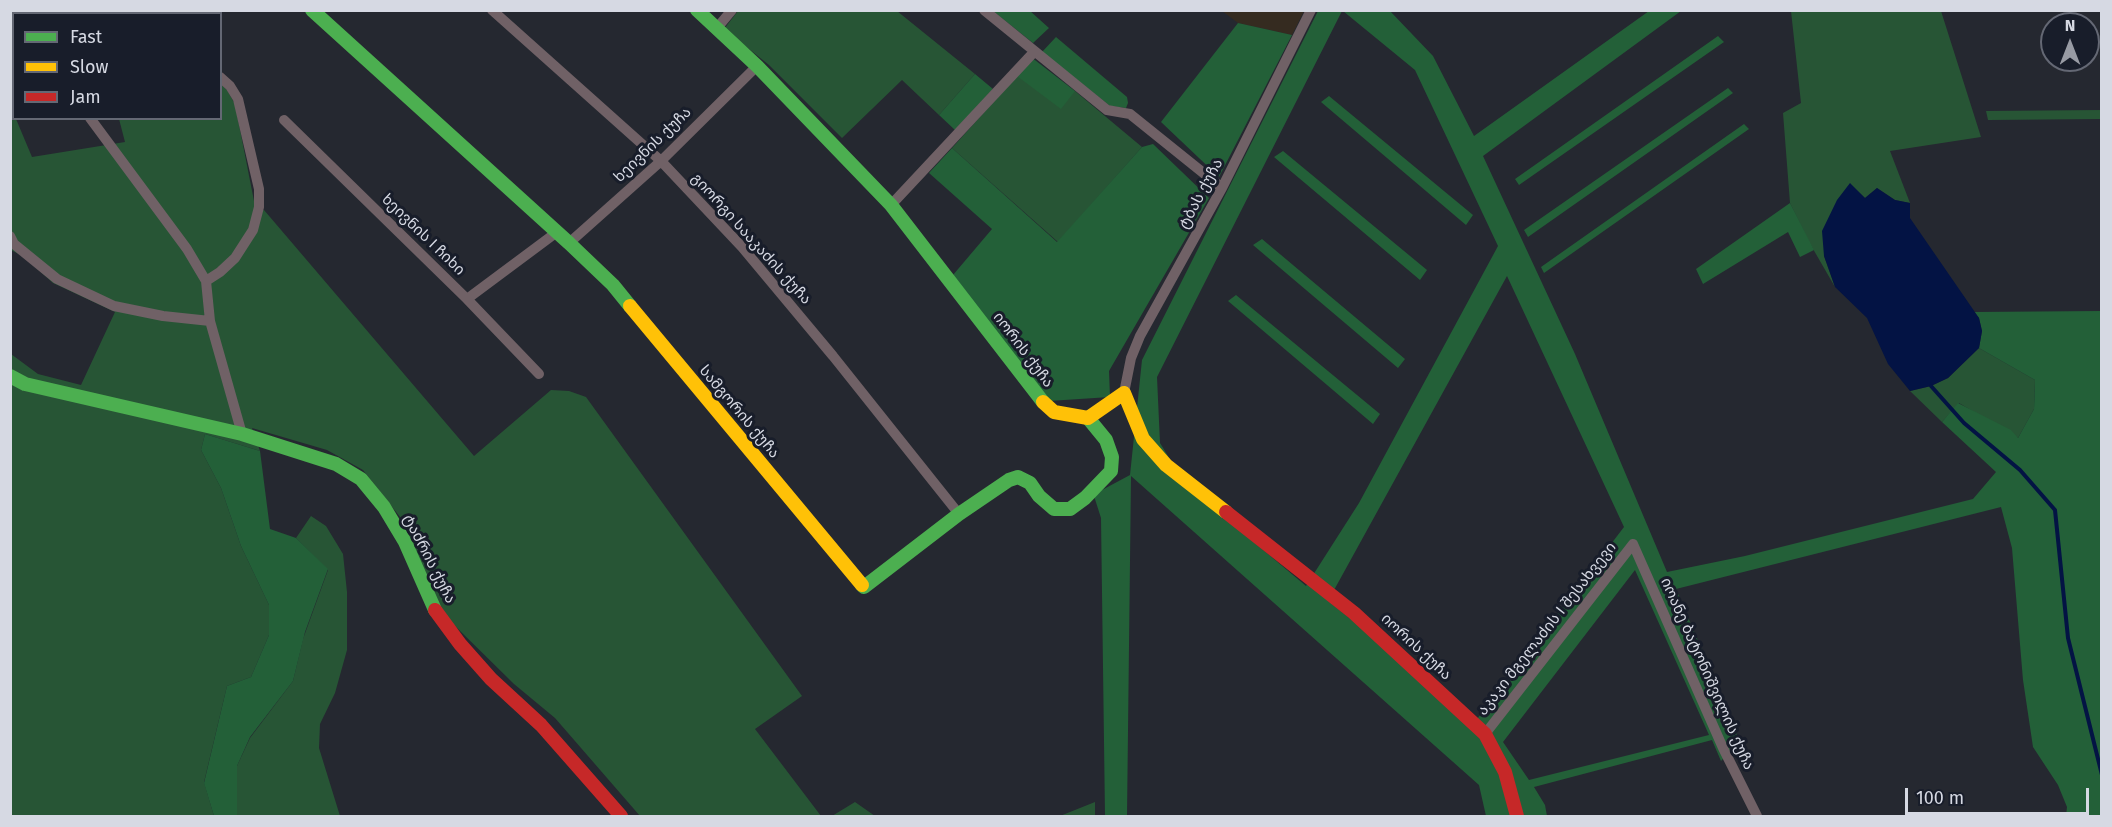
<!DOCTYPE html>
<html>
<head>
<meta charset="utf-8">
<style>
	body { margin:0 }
	#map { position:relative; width:2112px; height:827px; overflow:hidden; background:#252830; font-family:"Fira Sans",sans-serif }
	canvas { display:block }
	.frame { position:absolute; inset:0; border:12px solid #d6d9e3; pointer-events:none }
	.legend { position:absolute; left:12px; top:12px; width:210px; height:108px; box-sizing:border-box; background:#181d2a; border:2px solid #646874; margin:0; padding:8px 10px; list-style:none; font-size:18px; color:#d6d9e3 }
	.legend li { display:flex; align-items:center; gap:12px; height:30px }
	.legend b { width:30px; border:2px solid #646874 }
	.north { position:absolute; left:2040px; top:12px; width:60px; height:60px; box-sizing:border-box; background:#181d2a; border:2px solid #646874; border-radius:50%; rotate:0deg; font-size:16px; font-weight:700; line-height:24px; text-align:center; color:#d6d9e3 }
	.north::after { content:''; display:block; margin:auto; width:21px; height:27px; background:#989ba4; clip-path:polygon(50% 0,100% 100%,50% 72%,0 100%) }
	.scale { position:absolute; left:1905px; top:788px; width:184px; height:27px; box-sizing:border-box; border:3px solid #d6d9e3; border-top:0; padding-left:8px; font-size:18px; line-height:21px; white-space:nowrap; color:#d6d9e3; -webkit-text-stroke:4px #181d2a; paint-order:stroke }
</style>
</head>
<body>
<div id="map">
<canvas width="2112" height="827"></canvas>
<div class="frame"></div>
<ul class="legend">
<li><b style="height:8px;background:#4caf50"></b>Fast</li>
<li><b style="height:8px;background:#ffc107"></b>Slow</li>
<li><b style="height:8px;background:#c62828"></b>Jam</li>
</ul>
<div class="north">N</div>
<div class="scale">100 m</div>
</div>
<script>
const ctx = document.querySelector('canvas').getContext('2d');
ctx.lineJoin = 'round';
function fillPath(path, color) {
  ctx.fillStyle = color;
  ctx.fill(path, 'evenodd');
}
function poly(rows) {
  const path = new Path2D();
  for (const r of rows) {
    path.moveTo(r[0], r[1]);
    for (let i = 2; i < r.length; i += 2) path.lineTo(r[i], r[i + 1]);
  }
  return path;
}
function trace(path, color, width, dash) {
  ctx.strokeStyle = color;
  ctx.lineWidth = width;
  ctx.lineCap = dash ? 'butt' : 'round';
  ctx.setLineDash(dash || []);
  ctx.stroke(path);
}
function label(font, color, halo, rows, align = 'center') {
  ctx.font = font + ' "Fira Sans","Noto Sans Georgian",sans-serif';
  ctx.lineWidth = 6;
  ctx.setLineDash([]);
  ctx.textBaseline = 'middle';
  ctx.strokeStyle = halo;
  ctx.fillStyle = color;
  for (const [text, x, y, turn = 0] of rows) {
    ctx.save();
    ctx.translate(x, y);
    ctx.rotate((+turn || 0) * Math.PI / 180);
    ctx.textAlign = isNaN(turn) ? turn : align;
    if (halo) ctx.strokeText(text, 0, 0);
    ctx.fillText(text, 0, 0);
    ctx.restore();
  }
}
const industrial = poly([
	[1222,11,1304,11,1292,35,1238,23]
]);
const green = poly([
	[738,11,897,11,975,74,939,115,902,80,842,138,769,65,724,29],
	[1791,11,1941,11,1981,137,1890,151,1910,203,1895,200,1877,188,1865,198,1850,184,1824,256,1835,287,1809,242,1790,203,1783,113,1801,103],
	[1017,76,1075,91,1142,147,1058,242,952,148],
	[221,84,227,90,235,104,254,201,254,212,264,210,474,456,551,390,569,391,586,397,802,696,755,729,821,816,640,816,555,718,514,684,451,622,436,599,404,522,363,470,327,450,252,428,260,451,205,434,201,450,221,488,241,546,269,605,269,635,251,677,227,686,204,782,214,816,11,816,11,354,38,374,81,385,115,312,53,283,24,257,11,250,10,106,14,118,16,119,32,157,125,142,119,119,220,118],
	[2101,110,2101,119,1988,120,1986,111],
	[1979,348,2035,380,2034,409,2018,438,1959,403,1942,422,1910,391,1931,386,1948,378],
	[311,516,326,526,343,554,347,592,347,650,335,693,320,724,319,748,340,816,237,816,237,766,250,738,293,681,303,639,328,570,296,538],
	[855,802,875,816,832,816],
	[1095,802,1095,816,1060,816]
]);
const forest = poly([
	[993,11,1030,11,1049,28,1033,43],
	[1318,11,1342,11,1157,377,1160,443,1185,484,1306,586,1359,503,1498,246,1415,70,1343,11,1390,11,1433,56,1474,136,1649,11,1681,11,1483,156,1575,354,1667,572,1745,556,1973,499,1996,472,1942,422,1958,403,2011,430,2018,438,2034,409,2035,380,1979,348,1982,331,1979,318,1974,312,2101,311,2101,816,2066,816,2067,807,2058,785,2033,747,2023,680,2012,548,2001,507,1676,589,1733,723,1739,742,1721,761,1712,740,1534,787,1545,805,1547,816,1486,816,1479,785,1131,476,1127,816,1105,816,1101,518,1094,496,1102,490,1130,475,1142,360],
	[1507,276,1624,527,1477,719,1328,601],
	[1635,570,1709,735,1529,780,1503,742],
	[1238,23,1292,35,1219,177,1161,122],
	[1718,36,1724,42,1519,185,1515,179],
	[1056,37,1127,97,1128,103,1126,108,1110,106,1042,52],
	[1031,57,1075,91,1061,109,1017,76],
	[975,74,993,89,955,130,939,115],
	[1728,88,1733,93,1528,237,1524,230],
	[1329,96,1473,215,1466,225,1321,102],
	[1744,124,1749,129,1544,273,1541,267],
	[1153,144,1209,198,1109,371,1110,397,1049,401,953,275,992,229,929,173,952,148,1057,242,1142,147],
	[1283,151,1427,270,1420,280,1274,157],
	[1790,203,1814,250,1800,257,1788,232,1703,284,1696,269],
	[1262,239,1405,359,1398,368,1253,245],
	[1236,295,1380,414,1373,424,1228,301],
	[205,434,260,451,270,529,296,538,328,569,305,632,293,681,250,737,237,766,237,816,214,816,204,783,227,686,251,677,269,635,269,605,241,546,221,488,201,450]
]);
const water = poly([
	[1850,183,1865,198,1877,188,1895,200,1910,203,1910,218,1979,318,1982,331,1979,348,1948,378,1931,386,1910,391,1888,364,1867,318,1835,287,1824,256,1822,231,1837,200]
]);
const stream = poly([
	[1931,386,1964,423,2020,470,2055,510,2068,638,2102,775]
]);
const street = poly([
	[150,10,153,14],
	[492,10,661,161,742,247,833,356,959,514],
	[984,10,1107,110,1130,114,1222,188],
	[717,28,732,10],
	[10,64,14,66],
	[90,118,187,249,206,281,210,321,242,434],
	[284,120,467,299,539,374],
	[891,205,1034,52],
	[10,236,14,244,57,279,114,306,163,316,210,321],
	[569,243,661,161,757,66],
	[206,281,220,272,235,258,253,230,259,207,259,189,238,99,230,86,220,77],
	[467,299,557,232],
	[1124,393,1131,358,1140,336,1222,188,1311,10],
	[1485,734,1633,544,1723,748,1757,816]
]);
const fast = poly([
	[312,10,569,243,613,285,630,306],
	[697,10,757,66,891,205,1043,402],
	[10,376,25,384,242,434,336,464,361,479,384,507,405,542,435,610],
	[862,585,864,587,959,514,1009,480,1018,477,1030,483,1039,496,1054,509,1070,509,1085,498,1111,471,1112,457,1106,440,1088,418]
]);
const slow = poly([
	[630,306,862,585],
	[1043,402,1054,412,1088,418,1124,393,1143,439,1166,465,1226,512]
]);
const jam = poly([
	[1226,512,1354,613,1485,734,1505,772,1517,816],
	[435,610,460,644,491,679,541,725,621,816]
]);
const streetNames = [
	["ხეივნის ქუჩა",653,145,-44],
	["ტბას ქუჩა",1201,194,-62],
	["ხეივნის I ჩიხი",423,235,44],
	["გიორგი სააკაძის ქუჩა",751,239,48],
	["იორის ქუჩა",1023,350,53],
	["სამგორის ქუჩა",739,412,50],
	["ტაძრის ქუჩა",429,559,63],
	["აკაკი მგელაძის I შესახვევი",1547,629,-52],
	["იორის ქუჩა",1416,647,43],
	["იოანე ბატონიშვილის ქუჩა",1707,674,66]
];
fillPath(industrial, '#352b20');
fillPath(green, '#275535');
fillPath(forest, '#236038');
fillPath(water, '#031344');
trace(stream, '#031344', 4);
trace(street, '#706166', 10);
trace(fast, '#4caf50', 14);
trace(slow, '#ffc107', 14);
trace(jam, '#c62828', 14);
label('15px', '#d6d9e3', '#181d2a', streetNames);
</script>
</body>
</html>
